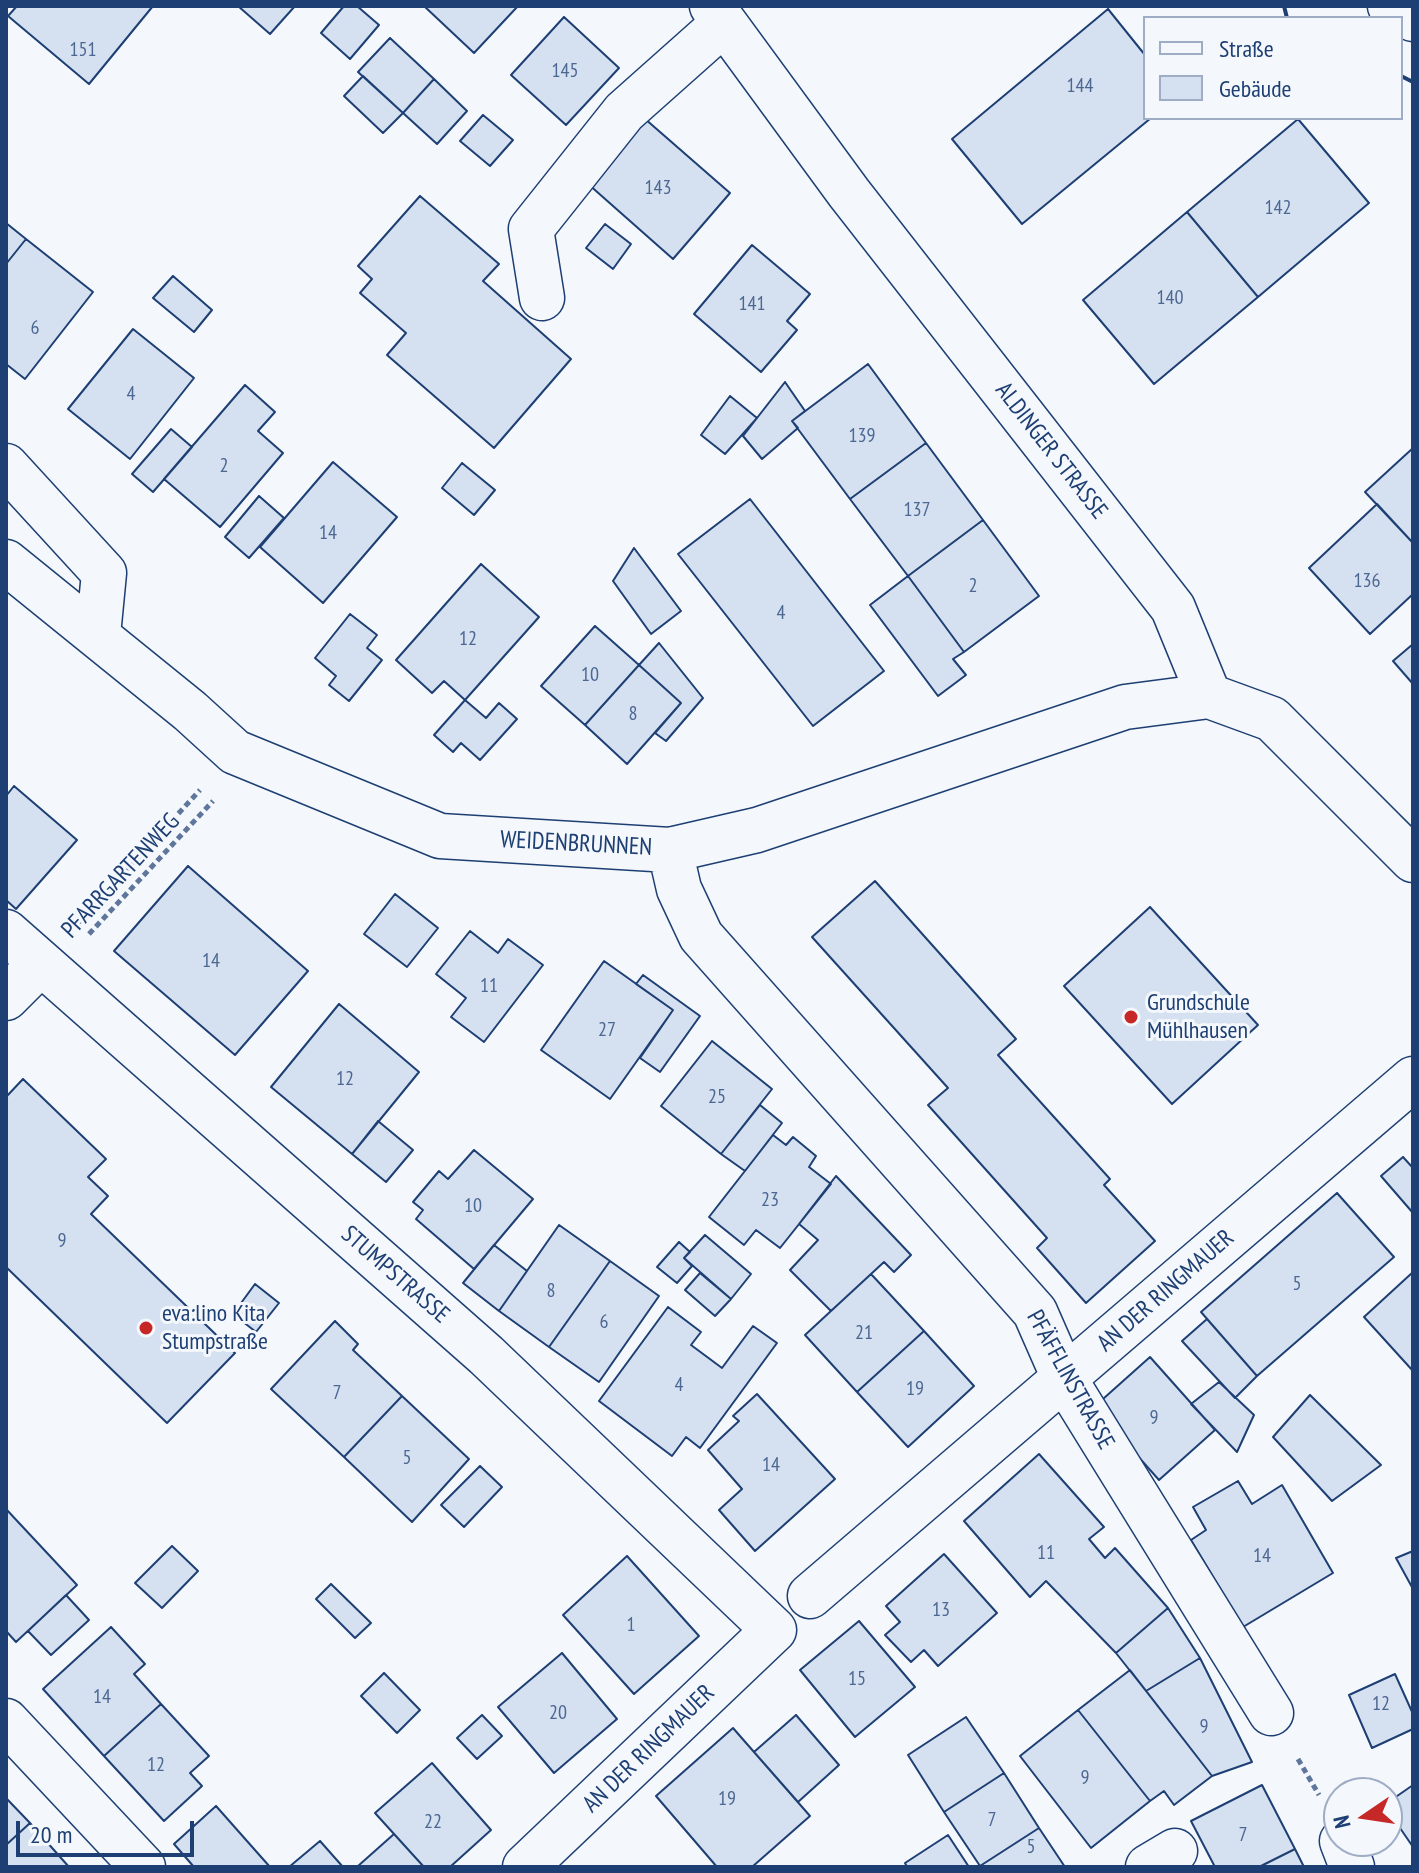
<!DOCTYPE html>
<html>
<head>
<meta charset="utf-8">
<style>
	body { margin:0 }
	#map { position:relative; width:1419px; height:1873px; overflow:hidden; background:#f4f7fb; font-family:"PT Sans Narrow",sans-serif }
	canvas { display:block }
	.frame { position:absolute; inset:0; border:8px solid #1d3f73; pointer-events:none }
	.legend { position:absolute; left:1143px; top:16px; width:260px; height:104px; box-sizing:border-box; background:#f4f7fb; border:2px solid #9eadc5; margin:0; padding:10px 14px; list-style:none; font-size:24px; color:#1d3f73 }
	.legend li { display:flex; align-items:center; gap:16px; height:40px }
	.legend b { width:40px; border:2px solid #9eadc5 }
	.north { position:absolute; left:1323px; top:1777px; width:80px; height:80px; box-sizing:border-box; background:#f4f7fb; border:2px solid #9eadc5; border-radius:50%; rotate:257deg; font-size:22px; font-weight:700; line-height:32px; text-align:center; color:#1d3f73 }
	.north::after { content:''; display:block; margin:auto; width:28px; height:36px; background:#c62828; clip-path:polygon(50% 0,100% 100%,50% 72%,0 100%) }
	.scale { position:absolute; left:16px; top:1821px; width:178px; height:36px; box-sizing:border-box; border:4px solid #1d3f73; border-top:0; padding-left:10px; font-size:24px; line-height:28px; white-space:nowrap; color:#1d3f73; -webkit-text-stroke:6px #f4f7fb; paint-order:stroke }
</style>
</head>
<body>
<div id="map">
<canvas width="1419" height="1873"></canvas>
<div class="frame"></div>
<ul class="legend">
<li><b style="height:10px;background:#f4f7fb"></b>Straße</li>
<li><b style="height:22px;background:#d5e0f0"></b>Gebäude</li>
</ul>
<div class="north">N</div>
<div class="scale">20 m</div>
</div>
<script>
const ctx = document.querySelector('canvas').getContext('2d');
ctx.lineJoin = 'round';
function fillPath(path, color) {
  ctx.fillStyle = color;
  ctx.fill(path, 'evenodd');
}
function poly(rows) {
  const path = new Path2D();
  for (const r of rows) {
    path.moveTo(r[0], r[1]);
    for (let i = 2; i < r.length; i += 2) path.lineTo(r[i], r[i + 1]);
  }
  return path;
}
function trace(path, color, width, dash) {
  ctx.strokeStyle = color;
  ctx.lineWidth = width;
  ctx.lineCap = dash ? 'butt' : 'round';
  ctx.setLineDash(dash || []);
  ctx.stroke(path);
}
function label(font, color, halo, rows, align = 'center') {
  ctx.font = font + ' "PT Sans Narrow",sans-serif';
  ctx.lineWidth = 6;
  ctx.setLineDash([]);
  ctx.textBaseline = 'middle';
  ctx.strokeStyle = halo;
  ctx.fillStyle = color;
  for (const [text, x, y, turn = 0] of rows) {
    ctx.save();
    ctx.translate(x, y);
    ctx.rotate((+turn || 0) * Math.PI / 180);
    ctx.textAlign = isNaN(turn) ? turn : align;
    if (halo) ctx.strokeText(text, 0, 0);
    ctx.fillText(text, 0, 0);
    ctx.restore();
  }
}
const building = poly([
	[17,6,153,6,89,84,8,16,17,6],
	[238,6,295,6,270,34,238,6],
	[344,6,357,6,379,25,350,59,321,33,344,6],
	[424,6,518,6,474,53,424,6],
	[1108,9,1145,55,1145,118,1151,118,1022,224,952,139,1108,9],
	[564,17,619,68,566,125,511,75,564,17],
	[390,38,434,79,403,113,358,72,390,38],
	[363,76,403,113,383,133,344,96,363,76],
	[434,79,467,111,437,144,403,113,434,79],
	[483,115,513,140,490,166,460,141,483,115],
	[644,118,730,193,673,259,587,183,644,118],
	[1298,119,1369,203,1258,297,1187,212,1298,119],
	[420,196,499,264,483,281,571,359,494,448,387,355,406,333,360,293,372,279,358,266,420,196],
	[1187,212,1258,297,1154,384,1083,300,1187,212],
	[6,223,26,239,6,264,6,223],
	[605,224,631,244,613,269,586,248,605,224],
	[26,239,93,292,25,379,6,364,6,264,26,239],
	[752,245,810,294,787,321,797,330,761,372,694,314,752,245],
	[173,276,212,310,194,332,153,298,173,276],
	[133,329,194,378,130,459,68,409,133,329],
	[868,364,926,443,850,499,792,421,868,364],
	[785,382,805,411,792,421,798,428,762,459,743,436,785,382],
	[245,385,275,412,258,431,283,453,220,527,164,479,245,385],
	[730,396,757,418,725,454,701,435,730,396],
	[171,429,192,447,153,492,132,474,171,429],
	[926,443,983,520,908,576,850,499,926,443],
	[1413,448,1413,543,1365,492,1413,448],
	[333,462,397,517,323,603,260,547,333,462],
	[462,463,495,490,474,515,442,488,462,463],
	[259,496,284,518,249,558,225,537,259,496],
	[750,499,884,671,813,726,678,554,750,499],
	[1377,504,1413,543,1413,594,1370,634,1309,568,1377,504],
	[983,520,1039,596,964,652,908,576,983,520],
	[634,548,681,611,651,634,613,581,634,548],
	[481,564,539,617,465,700,444,681,432,693,396,660,481,564],
	[908,576,964,652,953,659,966,675,938,696,870,605,908,576],
	[350,614,377,635,367,648,382,660,349,701,329,685,336,676,315,658,350,614],
	[595,626,639,665,585,725,541,686,595,626],
	[659,643,703,698,666,741,655,733,681,703,639,665,659,643],
	[1413,644,1413,684,1393,661,1413,644],
	[639,665,681,703,627,764,585,725,639,665],
	[465,700,486,718,499,703,517,719,480,760,461,743,453,752,434,735,465,700],
	[14,786,77,840,16,909,6,900,6,796,14,786],
	[188,866,308,971,235,1055,114,951,188,866],
	[875,881,1016,1039,998,1055,1110,1179,1104,1185,1155,1241,1086,1303,1037,1248,1047,1238,928,1105,948,1088,812,937,875,881],
	[395,894,438,928,407,967,364,934,395,894],
	[1150,907,1258,1025,1172,1104,1064,986,1150,907],
	[470,931,498,953,508,939,543,965,484,1042,451,1017,466,998,436,974,470,931],
	[604,961,673,1010,610,1099,541,1050,604,961],
	[643,975,700,1016,660,1072,640,1058,673,1010,636,984,643,975],
	[339,1004,419,1072,352,1154,271,1087,339,1004],
	[712,1041,772,1089,721,1154,661,1106,712,1041],
	[23,1079,106,1159,88,1177,108,1196,91,1214,235,1353,167,1423,6,1267,6,1097,23,1079],
	[760,1105,782,1123,745,1171,721,1154,760,1105],
	[378,1121,413,1150,386,1182,352,1154,378,1121],
	[773,1135,786,1145,793,1137,816,1156,809,1167,831,1184,780,1248,756,1230,744,1245,709,1217,773,1135],
	[474,1150,533,1199,474,1269,416,1219,423,1210,413,1202,439,1171,448,1179,474,1150],
	[1403,1157,1413,1168,1413,1213,1381,1176,1403,1157],
	[836,1176,911,1255,894,1272,884,1262,831,1311,790,1270,818,1240,799,1224,836,1176],
	[1337,1193,1394,1257,1257,1376,1201,1312,1337,1193],
	[559,1225,610,1261,549,1347,499,1311,559,1225],
	[705,1235,751,1274,731,1299,684,1258,705,1235],
	[679,1242,690,1252,684,1258,692,1266,677,1283,657,1267,679,1242],
	[494,1245,527,1271,499,1311,463,1283,494,1245],
	[610,1261,659,1296,599,1382,549,1347,610,1261],
	[1413,1272,1413,1371,1364,1317,1413,1272],
	[700,1273,731,1299,715,1316,685,1290,700,1273],
	[871,1274,924,1331,857,1392,805,1335,871,1274],
	[255,1284,279,1303,256,1332,233,1314,255,1284],
	[668,1307,701,1332,691,1345,722,1368,753,1326,777,1343,700,1448,686,1437,672,1456,599,1401,668,1307],
	[1207,1319,1257,1376,1235,1398,1182,1341,1207,1319],
	[335,1321,358,1344,353,1350,402,1396,344,1457,271,1389,335,1321],
	[924,1331,974,1386,908,1447,857,1392,924,1331],
	[1150,1357,1215,1430,1159,1480,1094,1407,1150,1357],
	[1219,1382,1254,1415,1237,1452,1191,1404,1219,1382],
	[757,1394,835,1479,755,1551,719,1510,742,1489,708,1450,739,1421,733,1416,757,1394],
	[1310,1395,1381,1465,1332,1501,1273,1437,1310,1395],
	[402,1396,469,1459,412,1522,344,1457,402,1396],
	[1039,1454,1104,1527,1089,1539,1105,1558,1115,1548,1168,1608,1116,1653,1046,1581,1030,1597,964,1521,1039,1454],
	[480,1466,502,1487,464,1527,441,1505,480,1466],
	[1238,1481,1252,1504,1282,1485,1333,1573,1243,1627,1191,1540,1206,1530,1193,1507,1238,1481],
	[6,1509,77,1585,16,1642,6,1631,6,1509],
	[172,1546,198,1571,162,1608,135,1583,172,1546],
	[1413,1551,1413,1589,1396,1558,1413,1551],
	[944,1554,997,1613,938,1666,924,1650,911,1662,885,1635,900,1622,886,1606,944,1554],
	[627,1556,699,1636,634,1694,563,1615,627,1556],
	[331,1584,371,1623,355,1638,316,1599,331,1584],
	[66,1595,89,1620,51,1655,28,1631,66,1595],
	[1168,1608,1200,1658,1146,1691,1116,1653,1168,1608],
	[859,1621,915,1687,855,1737,800,1670,859,1621],
	[111,1627,145,1664,134,1674,161,1704,104,1756,43,1689,111,1627],
	[562,1653,617,1719,554,1773,498,1707,562,1653],
	[1200,1658,1252,1762,1212,1776,1146,1691,1200,1658],
	[1130,1670,1212,1776,1174,1805,1164,1791,1150,1801,1078,1710,1130,1670],
	[384,1673,420,1710,397,1733,361,1696,384,1673],
	[1395,1674,1413,1714,1413,1729,1372,1748,1349,1695,1395,1674],
	[161,1704,209,1756,190,1773,202,1786,164,1821,104,1756,161,1704],
	[1078,1710,1150,1801,1091,1848,1020,1756,1078,1710],
	[482,1715,502,1736,477,1759,457,1738,482,1715],
	[796,1715,839,1765,798,1802,754,1752,796,1715],
	[966,1717,1004,1773,944,1812,908,1755,966,1717],
	[733,1728,810,1816,752,1867,717,1867,656,1796,733,1728],
	[432,1763,491,1830,450,1867,424,1867,375,1813,432,1763],
	[1004,1773,1039,1828,980,1866,944,1812,1004,1773],
	[1262,1785,1295,1849,1259,1867,1215,1867,1191,1821,1262,1785],
	[1413,1785,1413,1847,1387,1809,1387,1803,1413,1785],
	[6,1798,30,1823,6,1845,6,1798],
	[216,1806,270,1867,194,1867,174,1844,216,1806],
	[30,1823,69,1867,6,1867,6,1845,30,1823],
	[1039,1828,1065,1867,981,1867,980,1866,1039,1828],
	[394,1834,424,1867,359,1867,358,1866,394,1834],
	[948,1835,969,1867,907,1867,905,1863,948,1835],
	[320,1841,343,1867,289,1867,320,1841],
	[1295,1849,1304,1867,1259,1867,1295,1849]
]);
const path = poly([
	[77,924,200,790],
	[89,934,213,801],
	[1298,1759,1319,1795]
]);
const minor = poly([
	[712,6,849,193,1173,608,1209,696,1272,719,1413,860],
	[542,298,531,229,624,112,724,23],
	[6,466,104,573,98,635],
	[6,562,190,711,235,752,440,836,670,850,757,830,1125,707,1209,696],
	[670,850,679,889,701,936,1035,1312,1064,1378,1271,1713],
	[6,932,486,1355,774,1630,525,1867],
	[6,998,41,963],
	[810,1596,1413,1079],
	[6,1721,143,1867],
	[1342,1841,1352,1867],
	[1148,1867,1175,1851]
]);
const major = poly([
	[1390,6,1413,19]
]);
const wall = poly([
	[1284,6,1287,18],
	[1401,76,1413,82]
]);
const markers = [
	[1131,1017,8,"#c62828"],
	[146,1328,8,"#c62828"]
];
const numberNames = [
	["151",83,50],
	["145",565,71],
	["144",1080,86],
	["143",658,188],
	["142",1278,208],
	["140",1170,298],
	["141",752,304],
	["6",35,328],
	["4",131,394],
	["139",862,436],
	["2",224,466],
	["137",917,510],
	["14",328,533],
	["136",1367,581],
	["2",973,586],
	["4",781,613],
	["12",468,639],
	["10",590,675],
	["8",633,714],
	["14",211,961],
	["11",489,986],
	["27",607,1030],
	["12",345,1079],
	["25",717,1097],
	["23",770,1200],
	["10",473,1206],
	["9",62,1241],
	["5",1297,1284],
	["8",551,1291],
	["6",604,1322],
	["21",864,1333],
	["4",679,1385],
	["19",915,1389],
	["7",337,1393],
	["9",1154,1418],
	["5",407,1458],
	["14",771,1465],
	["11",1046,1553],
	["14",1262,1556],
	["13",941,1610],
	["1",631,1625],
	["15",857,1679],
	["14",102,1697],
	["12",1381,1704],
	["20",558,1713],
	["9",1204,1727],
	["12",156,1765],
	["9",1085,1778],
	["19",727,1799],
	["7",992,1820],
	["22",433,1822],
	["7",1243,1835],
	["5",1031,1847]
];
const streetNames = [
	["ALDINGER STRASSE",1051,451,52],
	["WEIDENBRUNNEN",576,844,3],
	["PFARRGARTENWEG",121,876,-47],
	["STUMPSTRASSE",395,1275,41],
	["AN DER RINGMAUER",1166,1291,-41],
	["PFÄFFLINSTRASSE",1070,1380,61],
	["AN DER RINGMAUER",649,1749,-44]
];
const poiNames = [
	["Grundschule",1147,1003],
	["Mühlhausen",1147,1031],
	["eva:lino Kita",162,1314],
	["Stumpstraße",162,1342]
];
fillPath(building, '#d5e0f0');
trace(building, '#1d3f73', 2);
trace(minor, '#1d3f73', 47);
trace(major, '#1d3f73', 47);
trace(path, '#5e769c', 5, [6, 4]);
trace(minor, '#f4f7fb', 44);
trace(major, '#f4f7fb', 44);
trace(wall, '#1d3f73', 4);
for (const [x, y, r, color] of markers) {
  const dot = new Path2D();
  dot.arc(x, y, r, 0, 2 * Math.PI);
  ctx.fillStyle = color;
  ctx.fill(dot);
  trace(dot, '#f4f7fb', 3);
}
label('20px', '#4b6792', null, numberNames);
label('24px', '#1d3f73', '#f4f7fb', streetNames);
label('24px', '#1d3f73', '#f4f7fb', poiNames, 'left');
</script>
</body>
</html>
